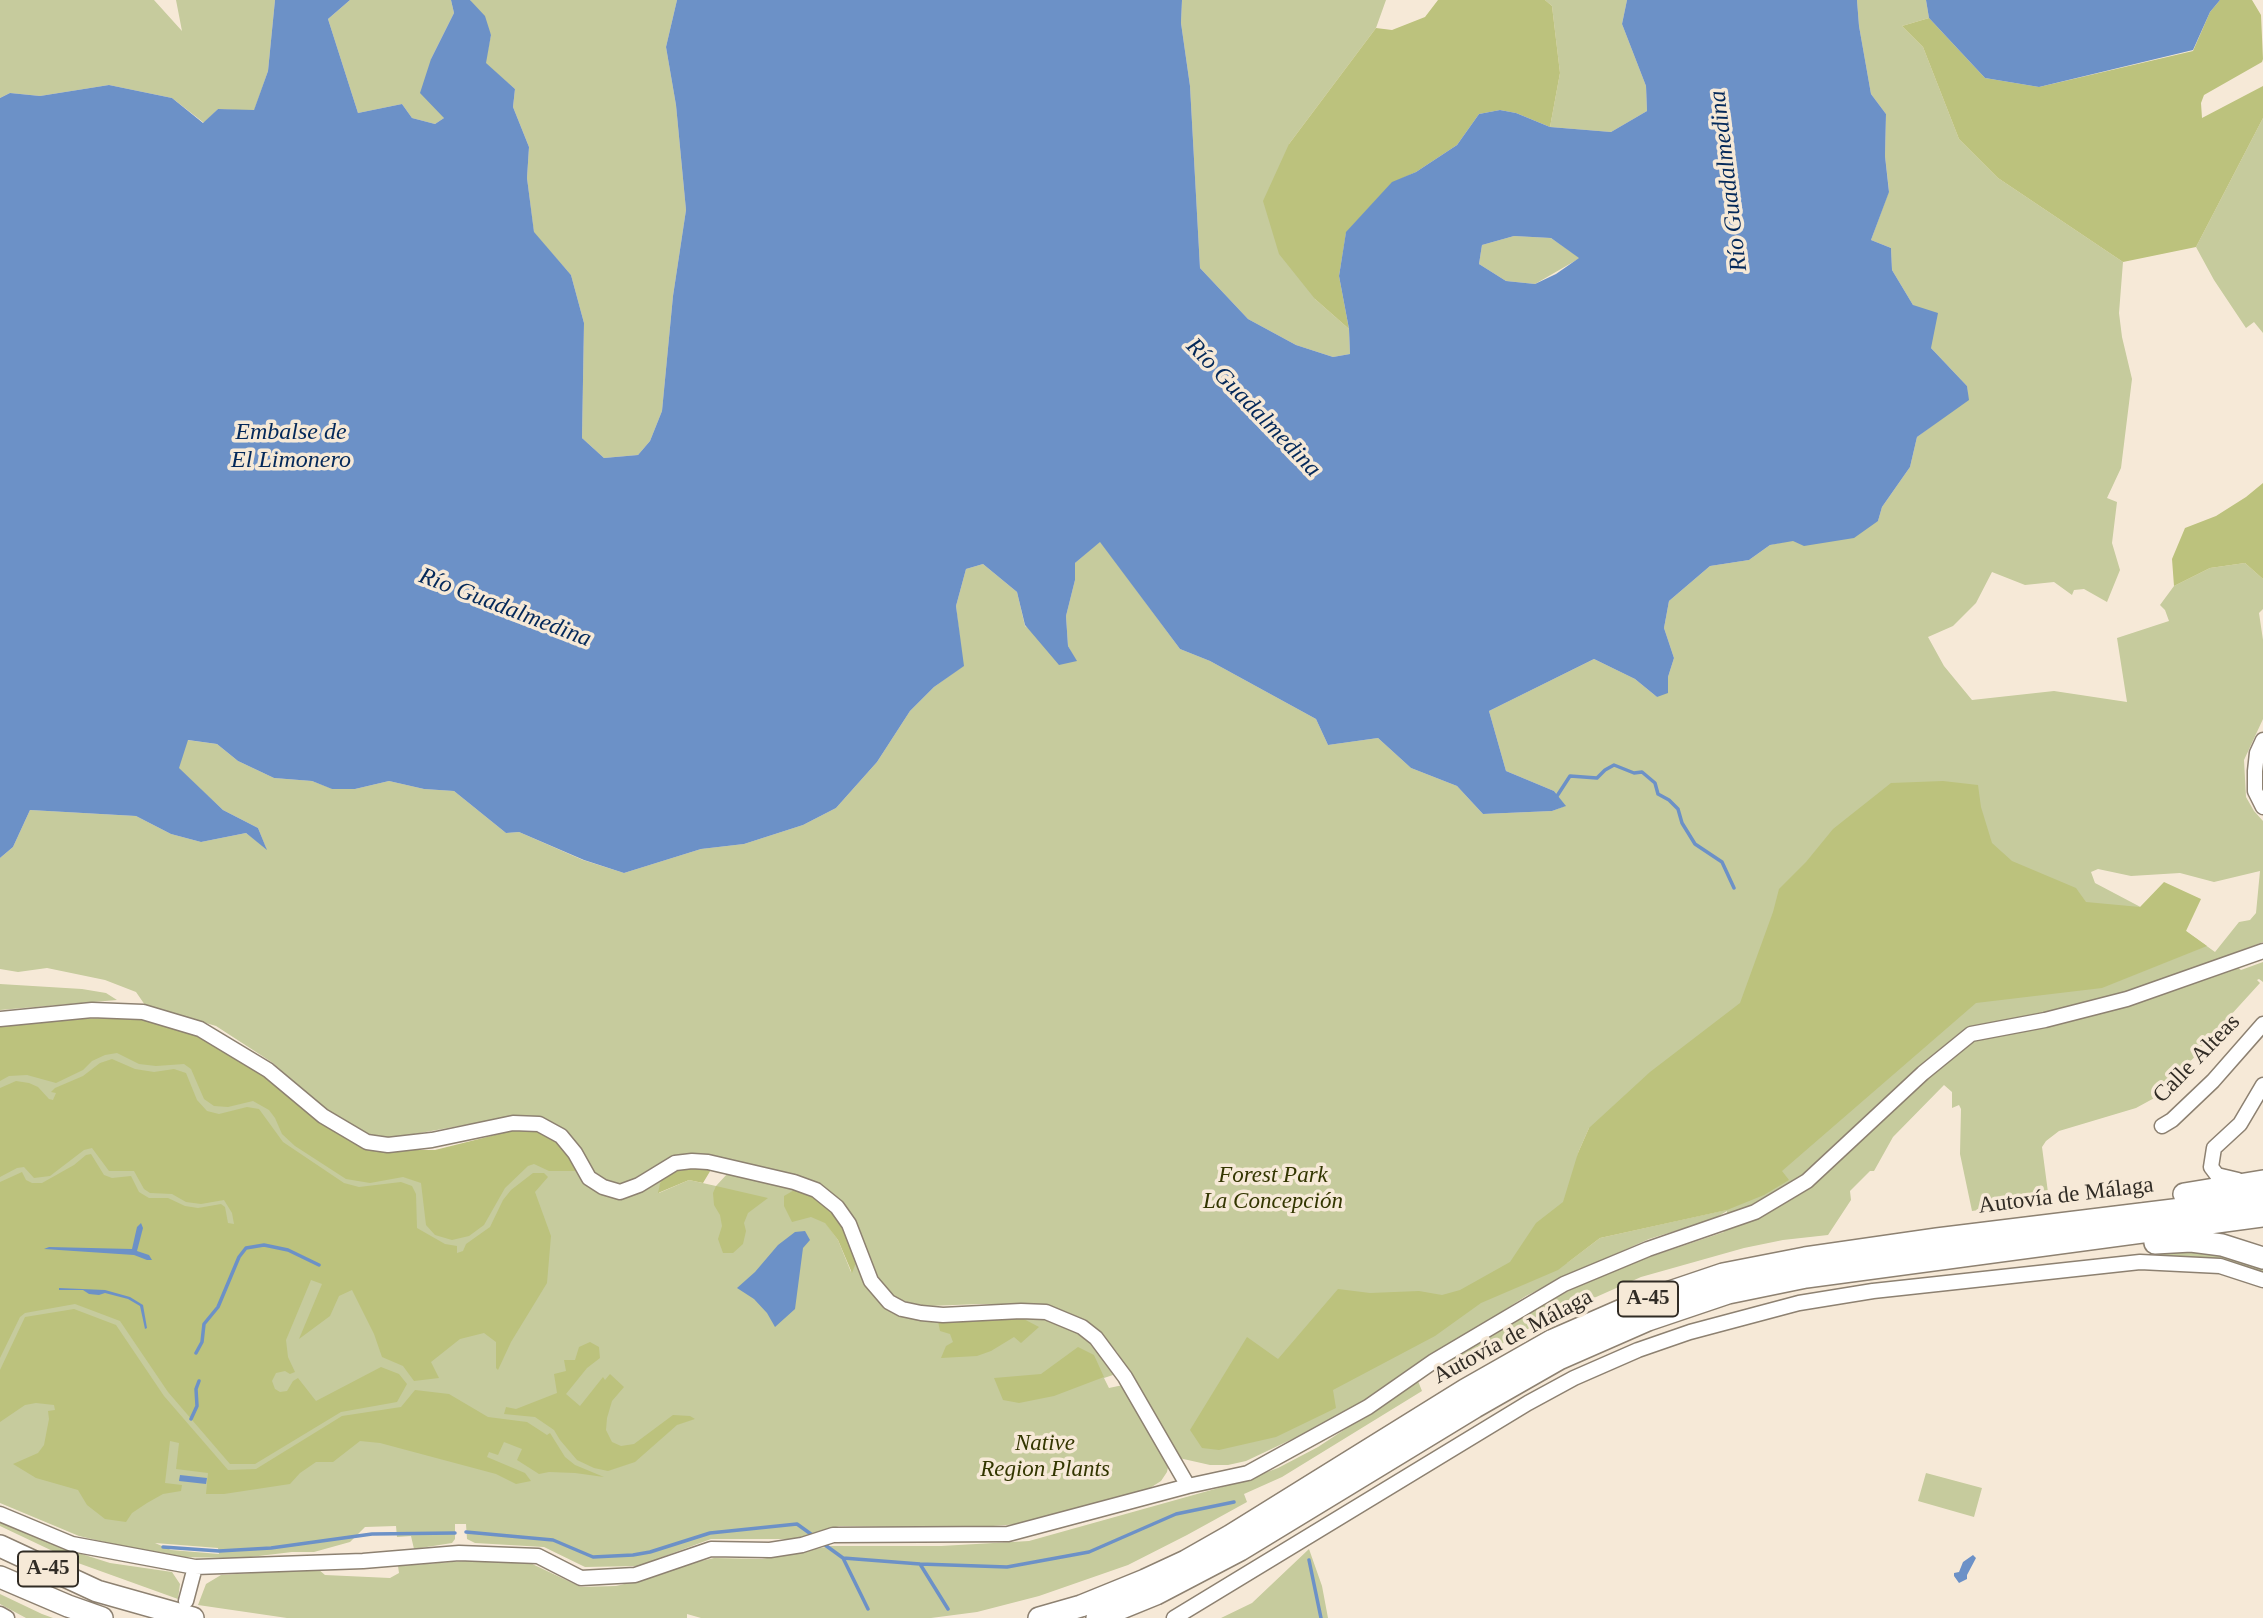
<!DOCTYPE html>
<html>
<head>
<meta charset="utf-8">
<style>
	body { margin:0 }
	canvas { display:block; background:#f6e9d7 }
</style>
</head>
<body>
<canvas width="2263" height="1618"></canvas>
<script>
const ctx = document.querySelector('canvas').getContext('2d');
ctx.lineJoin = 'round';
function fillPath(path, color) {
  ctx.fillStyle = color;
  ctx.fill(path, 'evenodd');
}
function poly(rows) {
  const path = new Path2D();
  for (const r of rows) {
    path.moveTo(r[0], r[1]);
    for (let i = 2; i < r.length; i += 2) path.lineTo(r[i], r[i + 1]);
  }
  return path;
}
function trace(path, color, width, dash) {
  ctx.strokeStyle = color;
  ctx.lineWidth = width;
  ctx.lineCap = dash ? 'butt' : 'round';
  ctx.setLineDash(dash || []);
  ctx.stroke(path);
}
function label(font, color, halo, rows, align = 'center') {
  ctx.font = font + ' Georgia,serif';
  ctx.lineWidth = 7;
  ctx.setLineDash([]);
  ctx.textBaseline = 'middle';
  ctx.strokeStyle = halo;
  ctx.fillStyle = color;
  for (const [text, x, y, turn = 0] of rows) {
    ctx.save();
    ctx.translate(x, y);
    ctx.rotate((+turn || 0) * Math.PI / 180);
    ctx.textAlign = isNaN(turn) ? turn : align;
    if (halo) ctx.strokeText(text, 0, 0);
    ctx.fillText(text, 0, 0);
    ctx.restore();
  }
}
const green = poly([
	[0,0,154,0,182,31,176,0,275,0,268,71,254,111,218,109,204,123,172,98,109,85,40,96,10,93,0,98],
	[350,0,451,0,454,13,431,59,444,118,435,124,412,118,402,104,358,113,328,19],
	[470,0,677,0,666,47,676,105,686,210,673,296,662,411,650,441,638,455,604,458,582,438,584,323,571,275,534,233,527,178,529,147,513,107,515,89,485,63,491,35],
	[1182,0,1386,0,1376,28,1289,144,1315,299,1349,329,1350,354,1333,357,1296,345,1248,319,1200,268,1190,86,1181,23],
	[1545,0,1627,0,1622,24,1646,86,1647,111,1611,132,1550,127,1560,73,1552,6],
	[1857,0,1926,0,1929,18,1902,26,1923,47,1959,139,1998,178,2123,262,2119,313,2122,337,2132,379,2121,468,2107,498,2117,502,2112,543,2120,570,2107,602,2084,589,2074,590,2072,595,2054,582,2025,585,1992,572,1976,603,1953,626,1928,637,1944,666,1972,700,2054,691,2127,702,2117,638,2169,621,2165,610,2160,605,2174,586,2210,568,2245,563,2263,579,2263,609,2259,613,2263,640,2263,719,2244,760,2246,797,2254,811,2263,821,2263,942,2223,957,2241,970,2263,962,2263,982,2259,979,2257,980,2260,983,2198,1051,2199,1053,2158,1091,2158,1096,2136,1108,2059,1131,2046,1141,2042,1147,2049,1200,1972,1211,1960,1154,1961,1109,1959,1105,1952,1108,1952,1092,1944,1085,1893,1137,1874,1171,1870,1171,1850,1191,1851,1200,1828,1235,1783,1240,1744,1248,1641,1277,1540,1322,1446,1376,1437,1369,1531,1311,1582,1284,1632,1263,1724,1232,1727,1211,1714,1219,1649,1239,1568,1275,1526,1296,1339,1417,1246,1461,1228,1465,1210,1465,1179,1458,1117,1352,1089,1324,1073,1315,1037,1305,980,1304,929,1306,910,1303,890,1295,878,1278,849,1210,833,1194,813,1181,767,1169,706,1157,632,1181,616,1184,604,1181,593,1173,573,1142,559,1127,536,1116,515,1116,392,1138,366,1134,327,1112,273,1063,216,1026,145,1005,136,992,105,980,47,968,18,972,0,969,0,858,13,847,30,810,136,816,171,834,201,842,246,833,266,848,258,828,223,810,178,768,187,740,217,744,238,761,274,778,312,781,333,789,355,789,389,781,424,789,454,791,506,833,519,832,583,860,624,873,701,849,744,844,803,825,836,808,877,762,910,711,934,687,963,666,956,606,966,569,983,564,1017,592,1025,626,1076,661,1068,646,1066,616,1075,580,1075,563,1100,541,1180,649,1210,661,1316,719,1328,745,1378,738,1411,768,1457,786,1483,814,1552,811,1565,806,1554,791,1506,771,1489,711,1594,659,1635,679,1657,697,1668,677,1674,658,1664,628,1669,601,1710,566,1749,560,1770,545,1878,521,1882,507,1910,467,1917,437,1968,399,1967,386,1931,348,1913,305,1892,270,1891,248,1871,240,1889,191,1885,156,1886,114,1871,94,1859,26],
	[2098,869,2131,876,2180,873,2214,882,2260,871,2256,913,2250,920,2239,922,2215,952,2186,931,2095,883,2091,872],
	[1589,1128,1726,1210,1600,1238,1567,1263,1578,1153],
	[2263,118,2263,333,2254,322,2246,328,2214,280,2196,247],
	[1514,236,1551,238,1580,258,1535,284,1506,281,1479,264,1482,245],
	[0,984,82,989,106,993,117,1000,0,1010],
	[149,1023,370,1170,504,1146,558,1170,576,1171,587,1186,604,1194,661,1179,659,1193,689,1180,716,1186,728,1173,796,1189,814,1207,838,1240,851,1272,857,1260,868,1286,876,1299,892,1313,938,1321,1018,1316,1055,1321,1079,1332,1102,1350,1116,1374,1104,1378,1109,1388,1123,1385,1169,1462,1167,1472,1161,1481,1150,1488,1032,1523,967,1528,839,1526,798,1539,711,1539,638,1566,585,1567,544,1547,475,1543,467,1539,466,1524,455,1524,455,1539,452,1543,414,1549,411,1536,397,1537,396,1526,365,1527,350,1542,314,1552,292,1552,242,1558,168,1557,79,1536,0,1503,0,1035],
	[155,1543,218,1548,219,1554,171,1550],
	[2187,1249,2229,1255,2263,1265,2263,1273,2226,1261,2186,1257,2158,1257,2159,1251],
	[1418,1381,1422,1391,1282,1477,1244,1494,1247,1502,1187,1535,1128,1565,1039,1596,977,1612,931,1618,701,1618,687,1614,687,1618,287,1618,198,1605,206,1584,221,1575,318,1569,325,1575,390,1578,399,1573,398,1566,466,1561,528,1562,581,1587,616,1586,650,1578,680,1566,714,1558,762,1559,831,1546,941,1546,1029,1541,1240,1482,1278,1468,1318,1447],
	[1926,1473,1982,1488,1974,1517,1918,1501],
	[0,1519,69,1550,110,1563,172,1572,180,1584,178,1599,78,1563,0,1526],
	[1309,1549,1322,1586,1328,1618,1221,1618,1252,1603],
	[0,1594,42,1614,53,1618,26,1618,0,1604]
]);
const forest = poly([
	[1438,0,1545,0,1552,6,1560,73,1550,127,1516,113,1500,110,1479,114,1457,145,1416,172,1392,183,1346,233,1339,276,1349,329,1315,299,1279,254,1263,201,1289,144,1376,28,1392,30,1425,17],
	[2220,0,2252,0,2261,15,2263,59,2262,62,2204,95,2201,103,2202,118,2263,86,2263,118,2196,247,2123,262,1998,178,1959,139,1923,47,1902,26,1929,18,1985,78,2039,87,2193,51,2210,12],
	[2263,483,2263,579,2245,563,2210,568,2174,586,2172,559,2185,528,2216,516,2246,497],
	[1943,781,1978,785,1981,807,1992,843,2012,861,2076,888,2086,902,2140,907,2164,882,2201,899,2186,931,2207,946,2102,988,1976,1003,1782,1171,1789,1180,1764,1195,1727,1210,1600,1238,1558,1270,1481,1303,1435,1336,1333,1390,1336,1408,1276,1437,1219,1450,1202,1448,1190,1430,1247,1337,1278,1359,1338,1289,1370,1293,1419,1291,1442,1295,1460,1290,1510,1262,1536,1223,1563,1202,1578,1153,1589,1128,1650,1072,1740,1003,1773,912,1779,889,1806,862,1833,829,1891,783],
	[115,1018,148,1020,200,1035,385,1150,435,1150,515,1130,530,1129,548,1136,560,1144,571,1158,576,1171,549,1171,534,1164,528,1166,505,1188,484,1225,469,1236,452,1240,435,1235,426,1225,421,1183,403,1177,370,1183,346,1179,295,1146,282,1134,275,1118,269,1110,253,1101,228,1107,214,1106,204,1099,191,1069,184,1064,156,1066,139,1064,117,1053,105,1055,92,1061,83,1070,56,1083,27,1075,9,1076,0,1081,0,1026,62,1019],
	[112,1059,135,1069,154,1072,174,1069,186,1073,197,1100,207,1111,219,1114,247,1107,259,1109,283,1142,344,1183,359,1187,401,1182,412,1186,416,1194,417,1228,445,1244,457,1246,457,1253,463,1251,466,1244,490,1227,503,1200,511,1190,533,1173,544,1173,548,1177,535,1192,551,1236,547,1283,511,1342,498,1370,496,1368,496,1342,484,1333,460,1339,431,1362,439,1378,414,1381,403,1366,382,1357,374,1334,352,1290,339,1296,330,1316,299,1339,322,1284,311,1280,286,1340,288,1357,295,1372,290,1374,285,1371,276,1373,272,1381,275,1389,280,1392,287,1391,293,1381,298,1378,316,1401,381,1367,399,1374,407,1384,397,1402,341,1412,255,1464,230,1464,168,1392,120,1321,75,1304,25,1313,20,1317,0,1358,0,1182,22,1172,26,1180,32,1183,42,1183,74,1165,86,1155,91,1154,104,1175,112,1178,131,1176,139,1192,149,1198,168,1198,185,1206,198,1208,221,1204,225,1207,228,1223,234,1224,232,1213,224,1200,201,1204,186,1202,172,1194,150,1193,144,1189,134,1171,109,1171,92,1148,84,1150,50,1176,34,1178,24,1167,17,1168,0,1177,0,1088,16,1081,29,1083,38,1087,49,1099,53,1100,56,1093,51,1092,55,1088,83,1076,100,1063],
	[693,1167,712,1168,703,1183,689,1180,658,1193,661,1179,678,1170],
	[716,1186,768,1198,748,1213,744,1223,746,1231,743,1244,733,1253,723,1253,718,1239,722,1226,720,1215,714,1205,713,1193],
	[796,1189,821,1198,842,1224,857,1260,852,1273,838,1240,825,1223,811,1217,792,1222,784,1206,784,1196],
	[74,1309,116,1325,164,1396,228,1470,256,1469,342,1416,401,1407,415,1390,449,1394,488,1417,527,1422,547,1435,550,1433,565,1457,575,1465,604,1477,575,1473,549,1472,539,1474,517,1460,522,1449,504,1442,498,1455,489,1452,487,1457,525,1473,531,1481,516,1484,496,1474,380,1443,360,1441,333,1462,316,1462,300,1473,290,1484,224,1494,206,1494,208,1473,176,1469,179,1443,170,1441,165,1483,182,1485,181,1491,163,1494,147,1503,132,1513,126,1522,105,1519,87,1505,78,1490,36,1478,13,1464,38,1453,44,1445,49,1419,48,1411,55,1410,54,1405,36,1403,25,1405,0,1422,0,1370,25,1317],
	[1018,1316,1039,1327,1021,1343,1014,1337,991,1351,977,1356,941,1358,946,1346,953,1342,950,1334,940,1331,938,1321],
	[590,1342,599,1347,600,1358,587,1368,566,1394,580,1406,603,1377,605,1380,610,1374,624,1387,612,1401,607,1418,606,1430,612,1442,621,1446,634,1444,673,1415,690,1416,695,1419,677,1425,635,1462,608,1471,594,1468,577,1460,560,1440,554,1430,535,1417,504,1414,506,1407,516,1409,557,1393,554,1374,566,1371,564,1360,575,1360,579,1347],
	[1078,1347,1094,1355,1104,1377,1054,1396,1019,1403,1003,1400,994,1378,1041,1374]
]);
const water = poly([
	[275,0,350,0,328,19,358,113,402,104,412,118,435,124,444,118,420,93,431,59,454,13,451,0,470,0,485,16,491,35,486,63,515,89,513,107,529,147,527,178,534,232,571,275,584,323,582,438,604,458,638,455,650,441,662,411,673,296,686,210,676,105,666,47,677,0,1182,0,1181,23,1190,86,1200,268,1248,319,1296,345,1333,357,1350,354,1349,329,1339,276,1346,232,1392,182,1416,172,1457,145,1479,114,1500,110,1516,113,1550,127,1611,132,1647,111,1646,86,1622,24,1627,0,1857,0,1859,26,1871,94,1886,114,1885,156,1889,192,1871,240,1891,248,1892,270,1913,305,1938,313,1931,348,1967,386,1969,400,1917,437,1910,467,1882,507,1878,521,1854,538,1804,546,1793,541,1770,545,1749,560,1710,566,1669,601,1664,628,1674,658,1668,677,1668,693,1657,697,1635,679,1594,659,1489,711,1506,771,1554,791,1566,806,1552,811,1483,814,1457,786,1411,768,1378,738,1328,745,1316,719,1210,661,1180,649,1100,542,1075,563,1075,580,1066,616,1068,646,1077,661,1059,665,1025,625,1017,592,983,564,966,569,956,606,964,666,934,687,910,711,877,762,836,808,803,825,744,844,701,849,624,873,584,860,519,832,506,833,454,791,424,789,389,781,355,789,332,789,312,781,274,778,238,761,217,744,188,740,179,768,223,810,258,828,267,850,246,833,201,842,171,834,136,816,30,810,13,847,0,858,0,98,10,93,40,96,109,85,172,98,203,123,218,109,254,110,268,71],
	[1514,236,1551,238,1579,258,1556,274,1535,284,1506,281,1479,264,1482,245],
	[1926,0,2220,0,2210,12,2193,50,2039,87,1985,78,1929,18],
	[141,1223,143,1228,137,1251,149,1255,152,1260,147,1260,134,1255,44,1249,49,1247,132,1249,137,1227],
	[805,1231,810,1240,803,1248,795,1309,775,1327,767,1313,754,1299,737,1288,755,1272,778,1245,795,1232],
	[59,1288,105,1290,130,1297,143,1305,147,1328,145,1329,140,1306,128,1299,105,1293,99,1295,89,1294,83,1290,59,1290],
	[180,1475,207,1478,206,1484,179,1481],
	[1973,1555,1976,1558,1967,1575,1967,1579,1959,1583,1954,1576,1954,1573,1959,1572,1963,1562]
]);
const stream = poly([
	[1557,796,1570,776,1597,778,1605,770,1614,765,1634,773,1642,772,1655,783,1658,794,1669,800,1678,809,1682,823,1695,844,1722,862,1734,888],
	[196,1353,202,1342,204,1324,218,1307,239,1257,246,1248,264,1245,288,1250,319,1265],
	[191,1419,197,1406,196,1389,199,1381],
	[466,1532,553,1540,593,1557,633,1555,650,1552,710,1533,797,1524,815,1537],
	[821,1542,843,1558,920,1564,1007,1567,1089,1552,1176,1514,1234,1502],
	[163,1547,219,1551,271,1548,372,1534,455,1533],
	[843,1558,868,1609],
	[1309,1560,1321,1618],
	[920,1564,948,1609]
]);
const minor = poly([
	[2263,740,2257,753,2255,771,2255,791,2263,807],
	[0,1019,92,1010,143,1012,200,1029,268,1070,323,1116,367,1142,388,1145,432,1140,513,1123,539,1124,561,1136,575,1153,589,1178,603,1187,620,1192,639,1185,675,1163,692,1161,708,1162,794,1182,816,1190,837,1207,849,1224,871,1281,889,1302,902,1309,921,1313,943,1315,1021,1311,1046,1312,1082,1327,1096,1338,1125,1377,1188,1486],
	[2162,1126,2172,1120,2213,1081,2263,1024],
	[2241,1185,2238,1180,2217,1175,2211,1167,2214,1148,2240,1124,2263,1085],
	[0,1514,72,1544,195,1567,363,1561,459,1553,538,1556,581,1578,635,1575,711,1549,770,1550,802,1545,833,1535,1008,1534,1188,1486,1248,1473,1368,1407,1434,1361,1564,1284,1648,1249,1755,1212,1807,1181,1923,1073,1971,1034,2045,1020,2127,999,2263,951],
	[186,1601,195,1567],
	[0,1614,7,1618],
	[1174,1618,1528,1403,1574,1378,1638,1350,1690,1332,1799,1303,1873,1291,2140,1262,2220,1266,2263,1280]
]);
const highway = poly([
	[2184,1194,2263,1181],
	[2155,1243,2191,1241,2222,1245,2263,1258],
	[0,1546,97,1591,193,1618],
	[0,1577,68,1606,102,1618],
	[1039,1618,1081,1606,1145,1580,1186,1561,1230,1536,1465,1390,1553,1340,1640,1302,1723,1274,1805,1258,1937,1239,2263,1199],
	[1097,1618,1156,1594,1240,1550,1475,1407,1559,1359,1648,1320,1728,1293,1806,1277,2263,1216]
]);
const shields = [
	[1648,1299,60],
	[48,1569,60]
];
const shieldNames = [
	["A-45",1648,1299],
	["A-45",48,1569]
];
const streetNames = [
	["Calle Alteas",2197,1059,-46],
	["Autovía de Málaga",2066,1196,-7],
	["Autovía de Málaga",1513,1337,-28]
];
const parkNames = [
	["Forest Park",1273,1176],
	["La Concepción",1273,1202],
	["Native",1045,1444],
	["Region Plants",1045,1470]
];
const waterNames = [
	["Río Guadalmedina",1729,181,-97],
	["Río Guadalmedina",1253,408,46],
	["Embalse de",291,433],
	["El Limonero",291,461],
	["Río Guadalmedina",505,608,21]
];
fillPath(green, '#c6cb9d');
fillPath(forest, '#bcc27d');
fillPath(water, '#6c91c7');
trace(stream, '#6c91c7', 3.5);
trace(minor, '#8d8171', 17);
trace(highway, '#8d8171', 24);
trace(minor, '#fff', 14);
trace(highway, '#fff', 21);
for (const [x, y, w] of shields) {
  const box = new Path2D();
  box.roundRect(x - w / 2, y - 17.5, w, 35, 5);
  ctx.fillStyle = '#f6e9d7';
  ctx.fill(box);
  trace(box, '#312c25', 2);
}
label('bold 21px', '#312c25', null, shieldNames);
label('23px', '#312c25', '#f6e9d7', streetNames);
label('italic 23px', '#333600', '#f6e9d7', parkNames);
label('italic 24px', '#032859', '#f6e9d7', waterNames);
</script>
</body>
</html>
